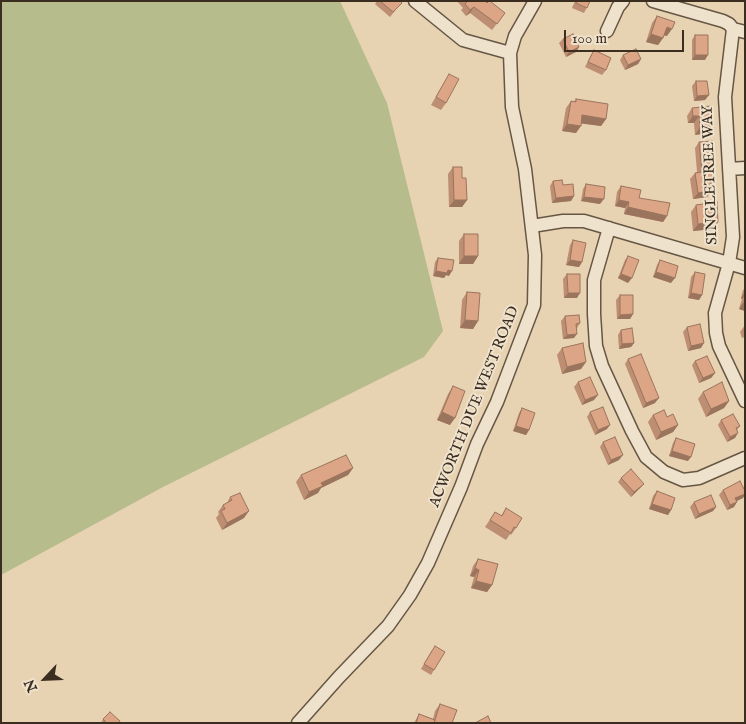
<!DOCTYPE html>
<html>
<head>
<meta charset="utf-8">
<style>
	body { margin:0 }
	#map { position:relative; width:746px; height:724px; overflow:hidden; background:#e7d2b2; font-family:"IM FELL English",serif }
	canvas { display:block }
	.frame { position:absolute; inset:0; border:2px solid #3b2d1f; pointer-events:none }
	.north { position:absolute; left:20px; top:654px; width:50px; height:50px; -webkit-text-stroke:4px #efe2cd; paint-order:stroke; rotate:245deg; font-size:14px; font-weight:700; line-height:20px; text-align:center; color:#3b2d1f }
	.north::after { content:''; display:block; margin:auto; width:18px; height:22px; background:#3b2d1f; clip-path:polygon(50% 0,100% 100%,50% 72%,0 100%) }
	.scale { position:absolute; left:564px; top:30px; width:120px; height:22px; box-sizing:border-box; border:2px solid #3b2d1f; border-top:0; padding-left:6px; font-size:15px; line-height:18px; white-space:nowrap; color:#3b2d1f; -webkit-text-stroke:4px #efe2cd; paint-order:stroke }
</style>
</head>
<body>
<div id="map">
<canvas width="746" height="724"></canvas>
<div class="frame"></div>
<div class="north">N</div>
<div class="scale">100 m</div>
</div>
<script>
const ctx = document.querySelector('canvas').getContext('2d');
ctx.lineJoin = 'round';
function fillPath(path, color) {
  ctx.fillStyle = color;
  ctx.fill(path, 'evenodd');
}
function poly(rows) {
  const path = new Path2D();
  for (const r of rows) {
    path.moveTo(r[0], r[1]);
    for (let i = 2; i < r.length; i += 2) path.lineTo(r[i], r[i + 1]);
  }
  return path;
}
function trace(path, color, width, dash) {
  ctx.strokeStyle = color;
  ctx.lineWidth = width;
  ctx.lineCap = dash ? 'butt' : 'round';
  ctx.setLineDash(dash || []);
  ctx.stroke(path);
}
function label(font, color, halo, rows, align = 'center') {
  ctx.font = font + ' "IM FELL English",serif';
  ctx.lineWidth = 4;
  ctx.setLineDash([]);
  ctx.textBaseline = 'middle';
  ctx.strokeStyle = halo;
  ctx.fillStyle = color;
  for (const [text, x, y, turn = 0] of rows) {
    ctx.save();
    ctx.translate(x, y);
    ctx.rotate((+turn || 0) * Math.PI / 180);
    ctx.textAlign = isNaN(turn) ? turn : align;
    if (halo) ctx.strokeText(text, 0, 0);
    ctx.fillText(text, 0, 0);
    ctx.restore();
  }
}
const green = poly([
	[1,1,340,1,387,103,443,331,424,357,163,487,1,575]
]);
const minor = poly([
	[415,1,463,40,510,53],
	[653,1,723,21,729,24,733,29,745,32],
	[733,29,725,97,733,237,729,263,715,313,716,333,719,346,745,401],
	[607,31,618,7,623,1],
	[729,169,745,168],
	[532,226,563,221,584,221,745,268],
	[609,228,594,280,594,314,596,346,602,366,632,431,646,457,664,472,683,480,699,478,745,458],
	[298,723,339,677,388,626,410,595,428,563,461,487,477,444,497,402,534,305,535,255,525,169,512,107,510,53,515,36,535,1]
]);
const wall = poly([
	[377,1,400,1,398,7,390,17,375,4],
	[457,1,485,1,487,3,505,13,492,30,470,13,466,16,461,10,463,8],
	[575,1,590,1,584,13,572,8],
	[657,16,667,36,664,35,663,38,658,45,646,42,652,23],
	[695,35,705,60,692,60,692,40],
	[563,39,579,47,576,52,566,57,559,43],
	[594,50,606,70,602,75,585,67,591,55],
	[623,55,641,59,638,64,625,70,620,60],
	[449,74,446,103,441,110,431,105],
	[696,81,709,95,705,100,694,101,692,86],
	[576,99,606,119,601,126,581,123,576,133,562,131,566,108,571,101,574,102],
	[711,106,708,133,695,135,694,123,688,123,687,116,692,108],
	[699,142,713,162,710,185,711,191,707,197,693,199,690,179,695,173,697,172,695,148],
	[453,167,462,178,467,200,462,207,449,207,448,174],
	[553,181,563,185,574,196,571,201,552,203,550,186],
	[586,184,600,204,581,201,583,189],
	[621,186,667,216,663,222,624,214,625,208,615,206,617,192],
	[696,205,718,222,713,229,693,231,691,212],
	[464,234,478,256,473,264,459,264,459,241],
	[573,240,582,262,579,267,566,265,570,245],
	[628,256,628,283,618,278,625,260],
	[438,258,449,276,446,275,444,278,433,276,435,262],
	[660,260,671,283,653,277,657,265],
	[695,272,702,295,699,300,688,298,691,277],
	[567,274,577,298,564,298,563,279],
	[745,288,745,311,739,309,742,299,741,298,743,290],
	[467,292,478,321,473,329,460,328,462,300],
	[620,295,633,314,630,319,617,319,616,300],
	[565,316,580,323,577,328,574,338,563,339,561,321],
	[745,325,745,337,742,338,740,332],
	[687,327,701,348,688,351,683,332],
	[621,330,634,343,631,347,619,349,618,335],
	[562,348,586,362,581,369,562,374,557,355],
	[628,359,655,403,643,408,625,364],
	[695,361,715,373,711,378,699,383,692,365],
	[578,382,594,400,582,405,574,387],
	[453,386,450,425,437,420,448,394],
	[703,392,729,401,724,408,706,417,698,399],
	[522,408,529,430,526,435,513,431,519,413],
	[590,412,607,429,595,435,587,417],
	[653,415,667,417,678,425,673,432,656,440,648,422],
	[721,420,740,426,737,430,735,438,727,442,718,425],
	[676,438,688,461,669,456,673,443],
	[603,442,619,460,608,465,600,447],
	[353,468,348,475,321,488,318,493,304,500,296,482,301,475],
	[621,478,644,484,631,497,618,482],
	[723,490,745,491,745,495,743,498,737,501,734,507,727,510,719,495],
	[657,491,671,510,668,515,649,509,653,496],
	[230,497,244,518,222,530,216,518,219,514,218,512,223,505,227,503],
	[694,502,716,507,713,511,695,519,690,507],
	[506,508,516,528,511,535,510,534,506,540,485,527,495,512,501,516],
	[478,559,492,585,487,592,471,588,474,577,470,576,473,566],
	[432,650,434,670,431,675,421,669],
	[440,704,452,723,414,723,419,714,433,719,435,711],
	[103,719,119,723,101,723]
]);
const shadedWall = poly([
	[474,7,470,13,466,16,470,10],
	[667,27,672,29,667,36,662,35],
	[651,34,663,38,658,45,646,42],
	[579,47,576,52,566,57,569,52],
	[695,55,708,55,705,60,692,60],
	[641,59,638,64,625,70,628,65],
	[709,95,705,100,694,101,697,96],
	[582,115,606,119,601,126,577,123],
	[693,116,699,116,694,123,688,123],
	[567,124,581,126,576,133,562,131],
	[713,126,708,133,695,135,700,127],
	[715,178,711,185,705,185,710,179],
	[711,191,707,197,693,199,698,193],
	[574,196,571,201,552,203,556,198],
	[584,197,604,199,600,204,581,201],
	[454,200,467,200,462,207,449,207],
	[619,200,629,202,625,208,615,206],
	[628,207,667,216,663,222,624,214],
	[718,222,713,229,693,231,698,224],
	[464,256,478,256,473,264,459,264],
	[570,260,582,262,579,267,566,265],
	[448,270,452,271,449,276,446,275,444,278,433,276,436,271],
	[656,272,675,278,671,283,653,277],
	[621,274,632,278,628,283,618,278],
	[745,292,745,295,742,299,741,298],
	[568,293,580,293,577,298,564,298],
	[691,293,702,295,699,300,688,298],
	[744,302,745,302,745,311,739,309],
	[633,314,630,319,617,319,620,315],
	[465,320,478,321,473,329,460,328],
	[577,334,574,338,563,339,567,335],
	[634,343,631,347,619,349,622,344],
	[704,343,701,348,688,351,691,346],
	[586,362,581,369,562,374,567,367],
	[715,373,711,378,699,383,703,378],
	[598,395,594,400,582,405,585,400],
	[659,398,655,403,643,408,646,403],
	[729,401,724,408,706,417,711,409],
	[442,412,455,418,450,425,437,420],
	[610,425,607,429,595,435,598,430],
	[678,425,673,432,656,440,661,432],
	[516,426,529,430,526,435,513,431],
	[738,433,735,438,727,442,730,437],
	[672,451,691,457,688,461,669,456],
	[623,455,619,460,608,465,611,460],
	[353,468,348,475,321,488,318,493,304,500,309,492,321,483],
	[644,484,631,497,634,492],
	[745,494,743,498,732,503,735,498],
	[737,502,734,507,727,510,730,505],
	[652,504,671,510,668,515,649,509],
	[716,507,713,511,695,519,699,514],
	[249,511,244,518,222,530,227,523],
	[475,568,479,570,474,577,470,576],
	[476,581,492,585,487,592,471,588]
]);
const building = poly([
	[380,1,400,1,402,3,393,12,380,1],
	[467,1,485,1,487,3,489,1,490,1,505,13,497,24,474,7,470,10,465,4,467,2,467,1],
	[577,1,590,1,587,8,576,3,577,1],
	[657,16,675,22,672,29,667,27,663,38,651,34,657,16],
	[573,34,579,47,569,52,563,39,573,34],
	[695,35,708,35,708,55,695,55,695,35],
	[636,49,641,59,628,65,623,55,636,49],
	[594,50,611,58,606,70,588,62,594,50],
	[449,74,459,79,446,103,436,97,449,74],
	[696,81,707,81,709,95,697,96,696,81],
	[576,99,608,104,606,119,582,115,581,126,567,124,571,101,576,102,576,99],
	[711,106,713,126,700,127,699,116,693,116,692,108,711,106],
	[712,141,714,161,712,161,715,178,710,179,711,191,698,193,695,173,702,172,699,142,712,141],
	[453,167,462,167,462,178,466,178,467,200,454,200,453,167],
	[562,180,563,185,573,184,574,196,556,198,553,181,562,180],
	[586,184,605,187,604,199,584,197,586,184],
	[621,186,641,190,639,198,670,203,667,216,628,207,629,202,619,200,621,186],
	[717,202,718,222,698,224,696,205,717,202],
	[464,234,478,234,478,256,464,256,464,234],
	[573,240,586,243,582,262,570,260,573,240],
	[628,256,639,260,632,278,621,274,628,256],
	[438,258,454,260,452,271,448,270,447,273,436,271,438,258],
	[660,260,678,266,675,278,656,272,660,260],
	[695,272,705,274,702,295,691,293,695,272],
	[567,274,580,274,580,293,568,293,567,274],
	[467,292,480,293,478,321,465,320,467,292],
	[620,295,633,295,633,314,620,315,620,295],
	[579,315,580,323,576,324,577,334,567,335,565,316,579,315],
	[700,324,704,343,691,346,687,327,700,324],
	[632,328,634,343,622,344,621,330,632,328],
	[583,343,586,362,567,367,562,348,583,343],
	[641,354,659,398,646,403,628,359,641,354],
	[707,356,715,373,703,378,695,361,707,356],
	[590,377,598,395,585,400,578,382,590,377],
	[722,382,729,401,711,409,703,392,722,382],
	[453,386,465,391,455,418,442,412,453,386],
	[603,407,610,425,598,430,590,412,603,407],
	[522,408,535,413,529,430,516,426,522,408],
	[664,410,667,417,673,414,678,425,661,432,653,415,664,410],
	[733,414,740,426,736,428,738,433,730,437,721,420,733,414],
	[615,437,623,455,611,460,603,442,615,437],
	[676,438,695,444,691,457,672,451,676,438],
	[346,455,353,468,321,483,323,486,309,492,301,475,346,455],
	[631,469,644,484,634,492,621,478,631,469],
	[740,481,745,491,745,494,735,498,737,502,730,505,723,490,740,481],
	[657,491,675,498,671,510,652,504,657,491],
	[240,493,249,511,227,523,221,511,225,509,223,505,232,500,230,497,240,493],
	[711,495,716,507,699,514,694,502,711,495],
	[506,508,522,518,516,528,514,527,511,533,490,520,495,512,502,516,506,508],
	[478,559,498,564,492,585,476,581,479,570,475,568,478,559],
	[435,646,445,652,434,670,424,664,435,646],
	[440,704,457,710,452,723,434,723,440,704],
	[110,712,120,721,119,723,107,723,103,719,110,712],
	[419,714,435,720,434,723,416,723,419,714],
	[488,716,491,723,475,723,488,716]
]);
const streetNames = [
	["SINGLETREE WAY",711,175,-92],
	["ACWORTH DUE WEST ROAD",475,407,-68]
];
fillPath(green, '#b6bc8c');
trace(minor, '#665644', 15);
trace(minor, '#efe2cd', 12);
fillPath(wall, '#bd8e72');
fillPath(shadedWall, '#9a745d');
fillPath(building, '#dca585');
trace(building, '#9a745d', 1);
label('15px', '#3b2d1f', '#efe2cd', streetNames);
</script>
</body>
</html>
